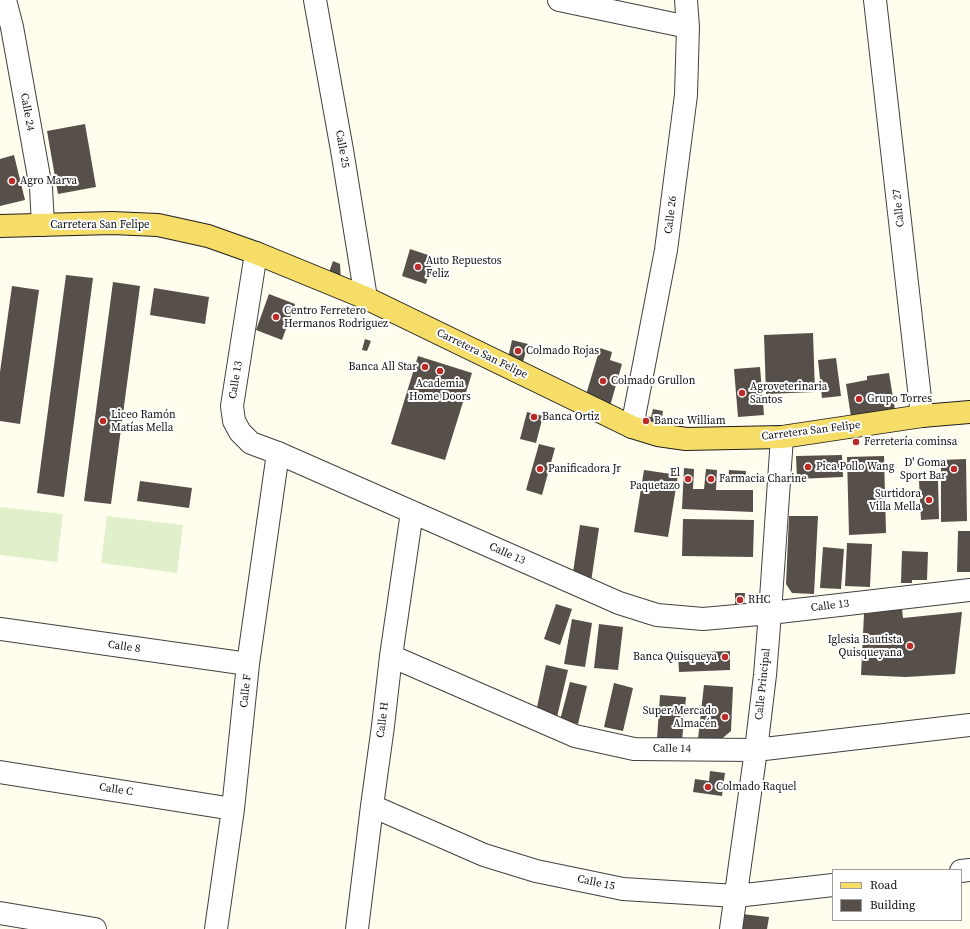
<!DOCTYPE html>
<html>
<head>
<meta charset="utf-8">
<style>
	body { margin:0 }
	#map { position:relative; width:970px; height:929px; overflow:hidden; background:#fffdee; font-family:"Source Serif 4",serif }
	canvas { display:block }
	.legend { position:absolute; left:832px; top:869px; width:130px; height:52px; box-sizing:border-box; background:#fff; border:1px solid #9e9e9e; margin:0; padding:5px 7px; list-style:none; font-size:12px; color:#0d0d0d }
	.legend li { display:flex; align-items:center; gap:8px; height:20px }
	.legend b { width:20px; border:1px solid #9e9e9e }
</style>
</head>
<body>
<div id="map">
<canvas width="970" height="929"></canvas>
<ul class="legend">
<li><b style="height:5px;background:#f6dd67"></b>Road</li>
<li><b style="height:11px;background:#564f4a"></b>Building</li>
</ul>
</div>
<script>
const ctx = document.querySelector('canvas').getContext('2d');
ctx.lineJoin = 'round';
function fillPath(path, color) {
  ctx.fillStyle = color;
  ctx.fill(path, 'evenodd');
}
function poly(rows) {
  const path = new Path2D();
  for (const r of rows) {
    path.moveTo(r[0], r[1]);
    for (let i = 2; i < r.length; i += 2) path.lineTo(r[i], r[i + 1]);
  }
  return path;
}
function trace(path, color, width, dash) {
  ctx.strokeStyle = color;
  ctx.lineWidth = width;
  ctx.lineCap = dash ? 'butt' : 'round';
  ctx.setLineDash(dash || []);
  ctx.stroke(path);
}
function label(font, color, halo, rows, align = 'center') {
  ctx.font = font + ' "Source Serif 4",serif';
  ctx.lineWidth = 4;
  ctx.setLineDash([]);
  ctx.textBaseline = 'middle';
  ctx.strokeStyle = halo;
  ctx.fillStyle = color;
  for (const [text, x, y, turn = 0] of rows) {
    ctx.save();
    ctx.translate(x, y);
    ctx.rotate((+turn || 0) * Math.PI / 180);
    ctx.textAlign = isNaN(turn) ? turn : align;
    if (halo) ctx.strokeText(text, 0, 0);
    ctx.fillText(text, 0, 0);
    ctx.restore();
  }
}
const pitch = poly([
	[0,507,63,514,57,562,0,555],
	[107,516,183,525,177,573,101,563]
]);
const building = poly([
	[85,124,96,187,58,194,47,131],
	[14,155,25,200,0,206,0,159],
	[410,249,434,257,426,284,402,276],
	[333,261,340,264,341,281,326,281],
	[66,275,93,278,64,497,37,493],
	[113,282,140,286,111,504,84,501],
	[12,286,39,290,20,424,0,421,0,372],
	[154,288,209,297,205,324,150,315],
	[269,294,295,304,282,340,256,330],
	[813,333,815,392,766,394,764,335],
	[365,339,371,341,367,351,362,350],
	[512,340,528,344,523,362,508,358],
	[600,348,612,352,610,360,622,364,610,406,585,398],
	[418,356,472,373,445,460,391,444],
	[836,358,841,396,822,398,818,360],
	[760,367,764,415,738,417,734,369],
	[889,373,895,410,851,417,846,384,867,380,867,376],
	[653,409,663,411,660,430,640,426,642,416,651,417],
	[527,412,543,416,536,443,520,439],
	[539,444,555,448,542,495,526,490],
	[842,455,843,477,797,479,796,456],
	[884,456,886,533,849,535,847,457],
	[966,459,967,521,941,522,941,460],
	[684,468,694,469,693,489,704,489,706,469,717,470,716,490,753,490,753,512,682,509],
	[644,470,678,475,668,537,634,532],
	[729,470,746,471,745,484,728,483],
	[140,481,192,488,189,508,137,501],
	[919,481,938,481,939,519,921,520],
	[789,516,818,516,814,594,792,593,786,584],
	[683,519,754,520,753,557,682,556],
	[580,525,599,528,591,582,572,579],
	[958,531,970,531,970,572,957,572],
	[847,543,872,544,870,587,845,586],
	[823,547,844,549,841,589,820,588],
	[902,551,928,552,927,580,912,580,912,583,901,583],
	[735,593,745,593,744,607,735,607],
	[556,604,572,609,560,645,544,639],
	[902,609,903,618,962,612,955,674,906,677,861,675,864,614],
	[572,619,592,623,585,667,564,664],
	[599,624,623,627,618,670,594,668],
	[730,651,730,670,679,672,678,653],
	[546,665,568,670,557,717,536,712],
	[570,682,587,686,578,724,560,720],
	[614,683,633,688,623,731,604,727],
	[704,685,733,687,731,731,718,742,698,739],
	[660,695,686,697,682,741,657,739],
	[710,771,725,773,722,796,693,792,695,779,709,781],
	[742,914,769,917,767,929,741,929]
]);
const minor = poly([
	[5,0,12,27,41,188,43,225],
	[315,0,342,150,366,298],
	[559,0,688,27],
	[875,0,922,416],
	[256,253,232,406,234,421,240,432,251,443,278,453,619,603,657,615,703,619,770,613,970,590],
	[632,427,666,250,686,95,688,27,686,0],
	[0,629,248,664],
	[391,656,575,736,634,749,756,750,970,725],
	[0,772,233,809],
	[372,806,484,855,536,871,623,889,736,896,833,885],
	[961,871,970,870],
	[0,913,95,929],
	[216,929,233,809,248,664,278,453],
	[357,929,372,806,383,726,391,656,412,512],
	[731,929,756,750,765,675,770,613,782,437]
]);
const major = poly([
	[0,226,112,223,158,225,208,236,256,253,366,298,632,427,658,435,686,439,782,437,922,416,970,412]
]);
const markers = [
	[12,181,4,"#bb2b28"],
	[418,267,4,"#bb2b28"],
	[276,317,4,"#bb2b28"],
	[518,351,4,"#bb2b28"],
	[425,367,4,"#bb2b28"],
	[440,371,4,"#bb2b28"],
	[603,381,4,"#bb2b28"],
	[742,393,4,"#bb2b28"],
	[859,399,4,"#bb2b28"],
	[534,417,4,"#bb2b28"],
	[103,421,4,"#bb2b28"],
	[646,421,4,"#bb2b28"],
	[856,442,4,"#bb2b28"],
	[808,467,4,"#bb2b28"],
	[540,469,4,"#bb2b28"],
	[954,469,4,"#bb2b28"],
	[688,479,4,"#bb2b28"],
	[711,479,4,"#bb2b28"],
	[929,500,4,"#bb2b28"],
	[740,600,4,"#bb2b28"],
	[910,646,4,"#bb2b28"],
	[725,657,4,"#bb2b28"],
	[725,717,4,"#bb2b28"],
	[708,787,4,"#bb2b28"]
];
const streetNames = [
	["Calle 24",27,112,80],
	["Calle 25",342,149,80],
	["Calle 27",899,208,-96],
	["Calle 26",671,215,-83],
	["Carretera San Felipe",100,225],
	["Carretera San Felipe",482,354,26],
	["Calle 13",236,380,-81],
	["Carretera San Felipe",811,431,-7],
	["Calle 13",507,554,24],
	["Calle 13",830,606,-7],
	["Calle 8",124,647,8],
	["Calle Principal",763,684,-84],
	["Calle F",246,691,-84],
	["Calle H",383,720,-83],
	["Calle 14",672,749,1],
	["Calle C",116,790,9],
	["Calle 15",596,883,12]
];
const poiNames = [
	["Agro Marva",20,181],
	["Auto Repuestos",426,261],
	["Feliz",426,274],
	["Centro Ferretero",284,311],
	["Hermanos Rodriguez",284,324],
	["Colmado Rojas",526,351],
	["Banca All Star",417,367,"right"],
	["Colmado Grullon",611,381],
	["Academia",440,384,"center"],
	["Home Doors",440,397,"center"],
	["Agroveterinaria",750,387],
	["Santos",750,400],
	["Grupo Torres",867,399],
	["Liceo Ramón",111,415],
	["Matías Mella",111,428],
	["Banca Ortiz",542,417],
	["Banca William",654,421],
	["Ferretería cominsa",864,442],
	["D' Goma",946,463,"right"],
	["Sport Bar",946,476,"right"],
	["Pica Pollo Wang",816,467],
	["Panificadora Jr",548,469],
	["El",680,473,"right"],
	["Paquetazo",680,486,"right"],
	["Farmacia Charine",719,479],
	["Surtidora",921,494,"right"],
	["Villa Mella",921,507,"right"],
	["RHC",748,600],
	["Iglesia Bautista",902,640,"right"],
	["Quisqueyana",902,653,"right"],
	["Banca Quisqueya",717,657,"right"],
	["Super Mercado",717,711,"right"],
	["Almacén",717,724,"right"],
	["Colmado Raquel",716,787]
];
fillPath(pitch, '#e0f0ca');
fillPath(building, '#564f4a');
trace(minor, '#404040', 24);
trace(major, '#1e1e1e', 24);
trace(minor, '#fff', 22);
trace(major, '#f6dd67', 22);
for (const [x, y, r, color] of markers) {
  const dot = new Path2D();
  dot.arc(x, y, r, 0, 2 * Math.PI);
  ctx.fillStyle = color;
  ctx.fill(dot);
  trace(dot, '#fff', 1.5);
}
label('11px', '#0d0d0d', '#fff', streetNames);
label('11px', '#0d0d0d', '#fff', poiNames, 'left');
</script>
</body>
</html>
